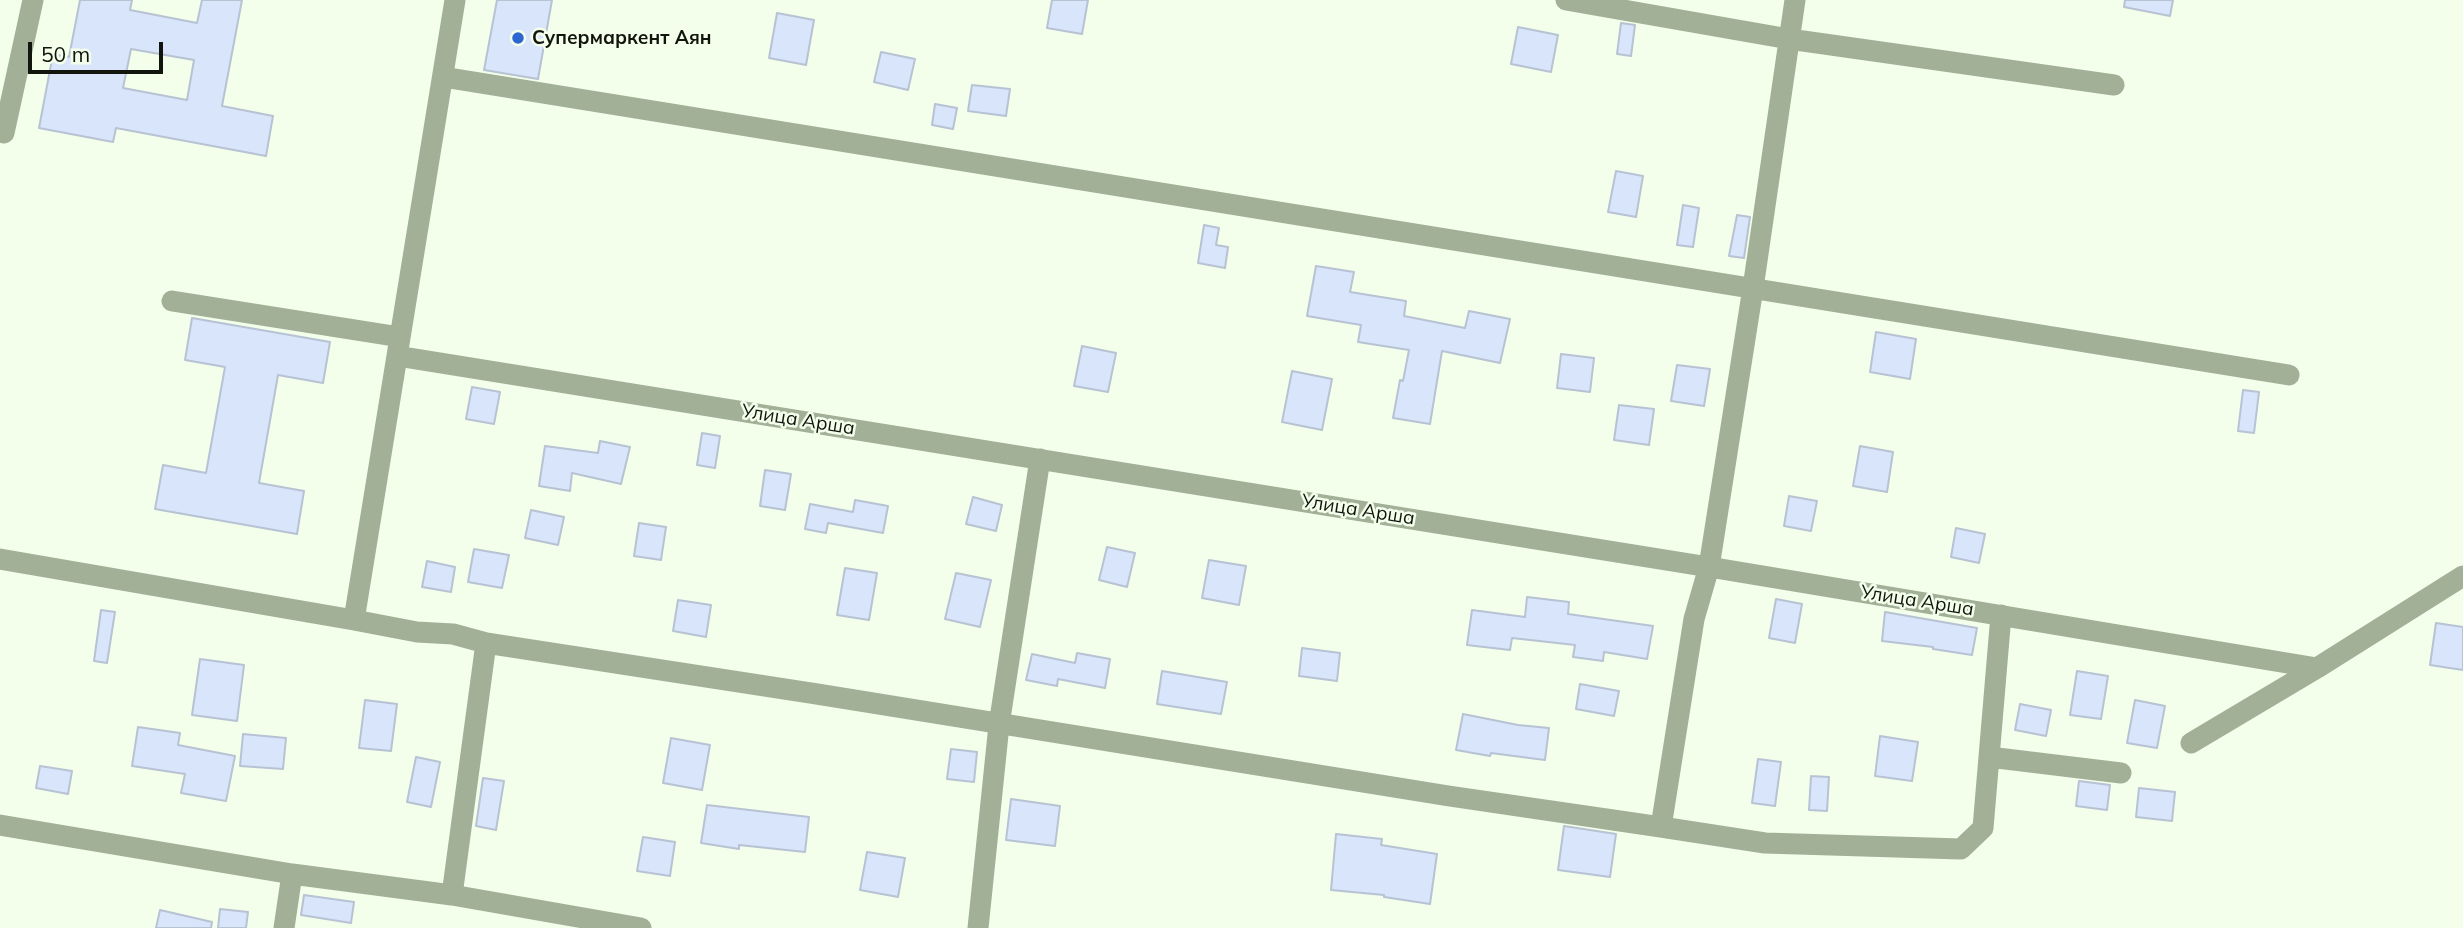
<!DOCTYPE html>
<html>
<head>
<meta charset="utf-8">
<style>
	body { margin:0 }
	#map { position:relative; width:2463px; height:928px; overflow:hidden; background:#f3feeb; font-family:Mulish,sans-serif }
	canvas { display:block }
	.scale { position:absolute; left:28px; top:42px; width:135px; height:32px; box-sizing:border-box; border:4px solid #11150e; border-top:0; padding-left:9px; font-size:21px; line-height:24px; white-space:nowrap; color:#11150e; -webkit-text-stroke:5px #f3feeb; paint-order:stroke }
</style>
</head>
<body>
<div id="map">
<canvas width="2463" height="928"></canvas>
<div class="scale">50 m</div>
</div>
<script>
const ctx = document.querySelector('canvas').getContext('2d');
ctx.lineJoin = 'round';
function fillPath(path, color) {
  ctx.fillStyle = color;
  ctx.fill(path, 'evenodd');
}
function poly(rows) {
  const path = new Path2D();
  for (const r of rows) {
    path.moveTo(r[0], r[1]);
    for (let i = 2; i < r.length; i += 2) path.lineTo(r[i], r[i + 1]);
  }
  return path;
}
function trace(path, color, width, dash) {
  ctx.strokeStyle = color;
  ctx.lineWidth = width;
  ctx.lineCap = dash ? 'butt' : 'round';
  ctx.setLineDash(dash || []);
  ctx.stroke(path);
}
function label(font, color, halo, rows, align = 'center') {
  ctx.font = font + ' Mulish,sans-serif';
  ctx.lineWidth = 5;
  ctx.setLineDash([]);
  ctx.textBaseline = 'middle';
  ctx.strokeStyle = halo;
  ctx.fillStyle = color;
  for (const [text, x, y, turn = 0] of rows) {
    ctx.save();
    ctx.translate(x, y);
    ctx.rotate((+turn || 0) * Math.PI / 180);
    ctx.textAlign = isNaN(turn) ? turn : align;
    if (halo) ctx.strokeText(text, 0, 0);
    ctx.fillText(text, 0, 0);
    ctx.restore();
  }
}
const building = poly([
	[80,0,132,0,130,10,197,23,202,0,242,0,222,106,273,116,266,156,116,128,113,142,39,128,53,54,69,57,80,0],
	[131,49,194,60,187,100,123,88,131,49],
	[497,0,552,0,538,79,484,70,497,0],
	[1052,0,1088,0,1082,34,1047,28,1052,0],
	[2125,0,2173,0,2170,16,2124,7,2125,0],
	[777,13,814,20,806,65,769,58,777,13],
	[1621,23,1635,25,1631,56,1617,54,1621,23],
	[1518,27,1558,35,1551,72,1511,64,1518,27],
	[881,52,915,59,908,90,874,82,881,52],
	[972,85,1010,89,1006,116,968,111,972,85],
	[935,104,957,108,953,129,932,125,935,104],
	[1616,171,1643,176,1636,217,1608,212,1616,171],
	[1683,205,1699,208,1693,247,1677,245,1683,205],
	[1737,215,1750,217,1744,258,1729,256,1737,215],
	[1204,225,1219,228,1216,245,1228,247,1225,268,1198,263,1204,225],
	[1316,266,1354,272,1350,292,1406,301,1404,316,1465,328,1469,311,1510,319,1500,363,1442,351,1430,424,1393,418,1400,380,1403,381,1409,350,1358,342,1361,325,1307,316,1316,266],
	[192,318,330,342,323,383,278,375,259,483,304,491,297,534,155,509,163,465,206,473,225,367,185,360,192,318],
	[1876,332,1916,339,1910,379,1870,372,1876,332],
	[1082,346,1116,353,1108,392,1074,386,1082,346],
	[1561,354,1594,358,1590,392,1557,388,1561,354],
	[1677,365,1710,369,1704,406,1671,401,1677,365],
	[1292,371,1332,379,1322,430,1282,422,1292,371],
	[472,387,500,392,494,424,466,419,472,387],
	[2243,390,2259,392,2254,433,2238,431,2243,390],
	[1619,405,1654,409,1649,445,1614,440,1619,405],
	[702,433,720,436,715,468,697,465,702,433],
	[600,441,630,447,621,484,572,473,570,491,539,486,545,446,598,453,600,441],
	[1860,446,1893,452,1887,492,1853,486,1860,446],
	[765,470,791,474,785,510,760,506,765,470],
	[1789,496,1817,501,1811,531,1784,526,1789,496],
	[973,497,1002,505,996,531,966,524,973,497],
	[855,500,888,506,883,533,828,523,826,533,805,529,810,504,853,512,855,500],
	[531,510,564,517,558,545,525,538,531,510],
	[639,523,666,527,661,560,634,556,639,523],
	[1956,528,1985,534,1979,563,1951,557,1956,528],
	[1107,547,1135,553,1127,587,1099,580,1107,547],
	[474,549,509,555,502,588,468,582,474,549],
	[1209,560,1246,566,1239,605,1202,598,1209,560],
	[427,561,455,567,451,592,422,587,427,561],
	[845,568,877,573,869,620,837,615,845,568],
	[956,573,991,580,980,627,945,619,956,573],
	[1527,597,1569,602,1568,614,1653,626,1647,659,1604,652,1603,661,1573,657,1575,645,1512,638,1510,650,1467,645,1472,610,1525,617,1527,597],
	[1776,599,1802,604,1795,643,1769,638,1776,599],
	[678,600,711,605,706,637,673,631,678,600],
	[101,610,115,612,107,663,94,661,101,610],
	[1885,612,1977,628,1972,655,1933,649,1933,647,1882,641,1885,612],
	[2436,623,2463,627,2463,670,2430,665,2436,623],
	[1302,648,1340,653,1337,681,1299,676,1302,648],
	[1077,653,1110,659,1105,688,1058,679,1057,686,1026,680,1032,654,1075,663,1077,653],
	[200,659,244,665,237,721,192,715,200,659],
	[1162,671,1227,682,1221,714,1157,704,1162,671],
	[2077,671,2108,676,2101,719,2070,715,2077,671],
	[1580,684,1619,691,1614,716,1576,709,1580,684],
	[365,700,397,704,391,751,359,748,365,700],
	[2135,700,2165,706,2157,748,2127,743,2135,700],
	[2020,704,2051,710,2046,736,2015,730,2020,704],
	[1463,714,1518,725,1549,728,1545,760,1491,753,1490,756,1456,750,1463,714],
	[138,727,180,733,178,745,235,756,226,801,181,793,185,774,132,766,138,727],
	[243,734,286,738,283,769,240,766,243,734],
	[1880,736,1918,742,1912,781,1875,776,1880,736],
	[671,738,710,745,702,790,663,783,671,738],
	[951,749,977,752,974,782,947,779,951,749],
	[416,757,440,762,431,807,407,802,416,757],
	[1758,759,1781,762,1775,806,1752,803,1758,759],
	[40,766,72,771,68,794,36,788,40,766],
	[1811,776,1829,777,1827,811,1809,810,1811,776],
	[483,778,504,781,496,830,476,826,483,778],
	[2079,781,2110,785,2107,810,2076,806,2079,781],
	[2139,788,2175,792,2172,821,2136,817,2139,788],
	[1011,799,1060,806,1055,846,1006,840,1011,799],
	[707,805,809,817,805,852,739,845,739,849,701,843,707,805],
	[1564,826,1616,834,1610,877,1558,870,1564,826],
	[1336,834,1382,839,1381,845,1437,854,1430,904,1384,897,1384,895,1331,890,1336,834],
	[643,837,675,842,670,876,637,871,643,837],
	[867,852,905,858,898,897,860,890,867,852],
	[304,895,354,902,351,923,301,915,304,895],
	[220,909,248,912,246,928,218,928,220,909],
	[160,910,212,922,211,928,156,928,160,910]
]);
const minor = poly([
	[455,0,354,620,417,632,453,634,486,643,817,694,1449,796,1661,827,1694,619,1709,567,1753,288,1795,0],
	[1566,0,1789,39,2114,85],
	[443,77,2289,375],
	[4,133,33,0],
	[172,301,400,337],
	[397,356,1709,567,2317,668],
	[0,559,354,620],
	[2191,743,2317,668,2463,576],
	[1989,757,2121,773],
	[0,825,292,874,452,895,641,928],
	[1661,827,1765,843,1961,849,1983,828,2001,615],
	[452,895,486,643],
	[284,928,292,874],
	[978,928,999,725,1040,459]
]);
const markers = [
	[518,38,7,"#2d65d3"]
];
const poiNames = [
	["Супермаркент Аян",532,38]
];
const streetNames = [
	["Улица Арша",798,420,9],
	["Улица Арша",1358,510,9],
	["Улица Арша",1917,601,9]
];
fillPath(building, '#d8e5fb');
trace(building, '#b7c2d3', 2);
trace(minor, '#a2b098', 21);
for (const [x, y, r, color] of markers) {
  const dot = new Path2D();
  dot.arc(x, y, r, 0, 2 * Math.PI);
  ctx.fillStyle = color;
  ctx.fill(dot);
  trace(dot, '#f3feeb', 2.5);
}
label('bold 19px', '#11150e', '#f3feeb', poiNames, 'left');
label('19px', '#11150e', '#f3feeb', streetNames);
</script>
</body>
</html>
